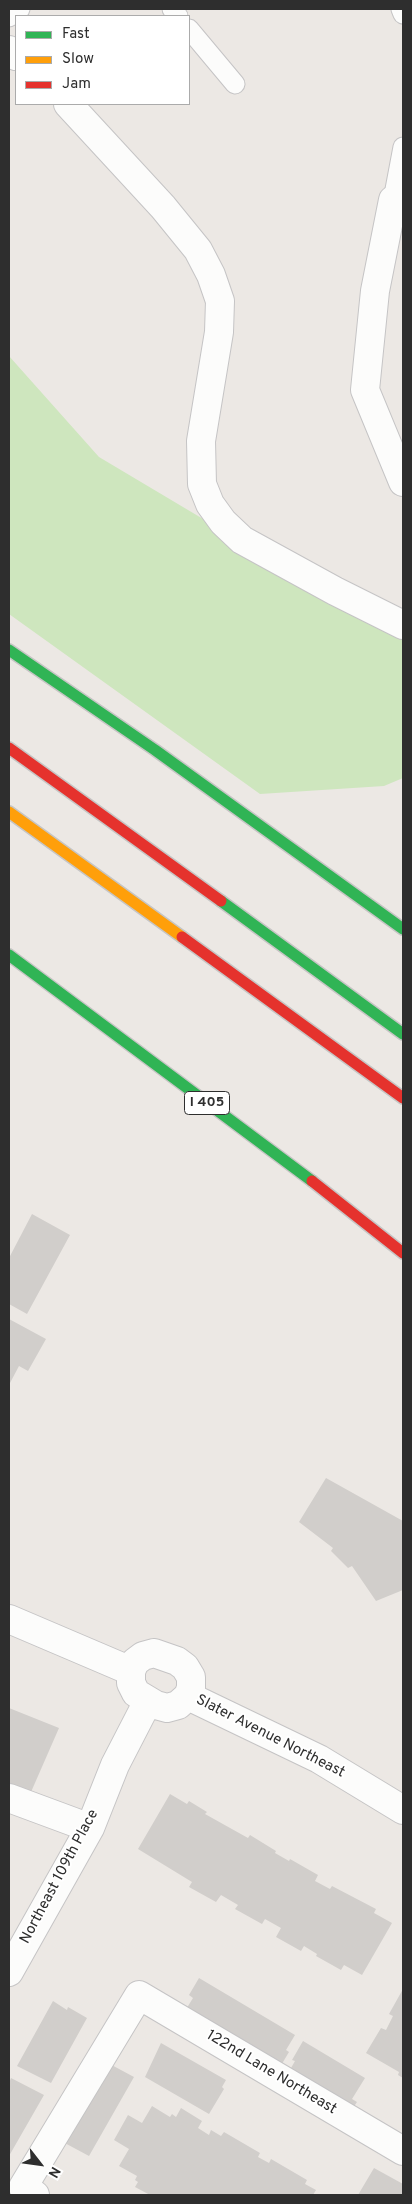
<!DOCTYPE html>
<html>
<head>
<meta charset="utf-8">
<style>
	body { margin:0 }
	#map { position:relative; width:412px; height:2204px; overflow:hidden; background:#ece8e4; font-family:Overpass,sans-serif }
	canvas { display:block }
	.frame { position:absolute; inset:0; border:10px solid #2e2e2e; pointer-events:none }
	.legend { position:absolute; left:15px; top:15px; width:175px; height:90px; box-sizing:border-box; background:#fff; border:1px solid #ababab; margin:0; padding:6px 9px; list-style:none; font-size:15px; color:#2e2e2e }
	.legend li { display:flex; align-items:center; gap:10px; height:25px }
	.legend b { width:25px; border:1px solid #ababab }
	.north { position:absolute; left:15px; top:2139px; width:50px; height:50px; -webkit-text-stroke:4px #fff; paint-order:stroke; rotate:120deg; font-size:14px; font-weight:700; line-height:20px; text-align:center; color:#2e2e2e }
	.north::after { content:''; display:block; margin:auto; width:18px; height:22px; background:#2e2e2e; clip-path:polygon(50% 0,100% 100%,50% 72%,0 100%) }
</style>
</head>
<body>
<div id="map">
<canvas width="412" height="2204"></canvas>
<div class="frame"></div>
<ul class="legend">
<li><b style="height:6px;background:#30b455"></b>Fast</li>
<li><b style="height:6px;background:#ff9f0a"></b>Slow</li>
<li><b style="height:6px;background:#e5322d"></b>Jam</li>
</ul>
<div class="north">N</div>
</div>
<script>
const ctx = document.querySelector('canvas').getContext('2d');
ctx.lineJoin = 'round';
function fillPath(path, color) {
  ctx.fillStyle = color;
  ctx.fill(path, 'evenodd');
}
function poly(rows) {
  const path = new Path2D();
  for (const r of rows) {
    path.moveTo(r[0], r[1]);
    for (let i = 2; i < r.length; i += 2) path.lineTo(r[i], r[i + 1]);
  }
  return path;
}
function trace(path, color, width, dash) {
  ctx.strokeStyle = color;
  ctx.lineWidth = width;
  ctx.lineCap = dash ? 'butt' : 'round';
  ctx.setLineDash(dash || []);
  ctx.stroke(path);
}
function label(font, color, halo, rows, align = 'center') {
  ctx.font = font + ' Overpass,sans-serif';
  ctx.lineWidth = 4;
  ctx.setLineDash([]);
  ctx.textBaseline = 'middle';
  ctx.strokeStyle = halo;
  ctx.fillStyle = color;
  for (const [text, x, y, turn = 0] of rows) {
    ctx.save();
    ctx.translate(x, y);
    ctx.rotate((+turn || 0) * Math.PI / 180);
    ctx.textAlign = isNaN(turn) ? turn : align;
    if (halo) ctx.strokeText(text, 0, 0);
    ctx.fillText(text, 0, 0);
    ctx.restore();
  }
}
const green = poly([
	[9,356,99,457,403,638,403,778,384,786,260,794,9,614]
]);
const building = poly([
	[32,1214,70,1235,27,1314,9,1304,9,1258],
	[9,1319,46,1339,28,1371,19,1366,10,1383],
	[326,1478,403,1521,403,1590,376,1601,352,1566,348,1568,331,1551,333,1548,299,1522],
	[9,1708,59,1728,31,1792,9,1783],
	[170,1794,187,1804,189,1801,207,1812,205,1814,248,1838,250,1835,276,1851,275,1853,289,1861,290,1859,318,1875,315,1881,330,1889,332,1886,376,1909,374,1913,392,1923,362,1975,344,1965,341,1970,316,1956,317,1954,304,1946,301,1951,276,1937,281,1928,265,1919,262,1924,235,1909,238,1905,221,1895,216,1902,189,1887,192,1882,138,1849],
	[199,1978,295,2035,286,2050,289,2052,280,2067,185,2011,193,1998,189,1995],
	[403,1989,403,2078,398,2075,399,2072,366,2053,381,2028,386,2030,393,2016,389,2014],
	[53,2001,67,2010,68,2007,87,2018,51,2083,17,2066],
	[303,2041,365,2078,352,2099,357,2102,350,2112,287,2075,295,2061,292,2060],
	[161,2043,226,2080,222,2087,224,2089,209,2114,145,2077],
	[106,2062,134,2077,89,2156,61,2141],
	[11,2078,44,2095,9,2156,9,2083],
	[152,2106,170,2117,172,2114,176,2117,181,2108,202,2121,198,2128,209,2135,211,2130,221,2136,224,2132,260,2153,258,2157,269,2163,271,2159,307,2180,305,2184,316,2190,313,2195,150,2195,135,2187,138,2182,135,2180,137,2176,119,2166,129,2149,114,2140,128,2115,142,2123],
	[374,2168,403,2184,403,2195,358,2195]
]);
const lane = poly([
	[172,9,178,16],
	[401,9,403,14],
	[9,17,20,9],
	[189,29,235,84],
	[393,200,403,147]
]);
const street = poly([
	[9,50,16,56],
	[68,104,163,207,198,250,211,275,220,301,219,332,201,441,202,484,210,504,223,522,242,540,335,591,403,625],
	[393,200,375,291,365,390,403,482],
	[9,1619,131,1671],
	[154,1653,177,1661,185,1667,191,1677,191,1688,188,1696,178,1705,167,1708,156,1705,136,1693,131,1683,131,1671,135,1662,143,1656,154,1653],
	[188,1696,319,1759,403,1810],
	[9,1798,90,1828],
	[9,1972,90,1828,115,1765,148,1701],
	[35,2195,23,2187,139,1995,403,2151]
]);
const fast = poly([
	[9,650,155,750,403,929],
	[221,901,403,1034],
	[9,955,312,1181]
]);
const slow = poly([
	[9,812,182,937]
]);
const jam = poly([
	[9,748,221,901],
	[182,937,403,1098],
	[312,1181,403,1253]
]);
const shields = [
	[207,1103,45]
];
const shieldNames = [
	["I 405",207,1103]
];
const streetNames = [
	["Slater Avenue Northeast",270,1737,27],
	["Northeast 109th Place",60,1877,-62],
	["122nd Lane Northeast",271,2073,31]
];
fillPath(green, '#cee6be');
fillPath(building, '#d1cecb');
trace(lane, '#c5c4c5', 21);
trace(street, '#c5c4c5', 30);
trace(fast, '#c6c5c4', 14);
trace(slow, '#c6c5c4', 14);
trace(jam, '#c6c5c4', 14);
trace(lane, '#fcfcfb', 19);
trace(street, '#fcfcfb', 28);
trace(fast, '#30b455', 11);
trace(slow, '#ff9f0a', 11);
trace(jam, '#e5322d', 11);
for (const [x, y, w] of shields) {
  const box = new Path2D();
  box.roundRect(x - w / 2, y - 11.5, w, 23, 4);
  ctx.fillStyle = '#fff';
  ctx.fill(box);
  trace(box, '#2e2e2e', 1);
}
label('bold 14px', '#2e2e2e', null, shieldNames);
label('15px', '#2e2e2e', '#fff', streetNames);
</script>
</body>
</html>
